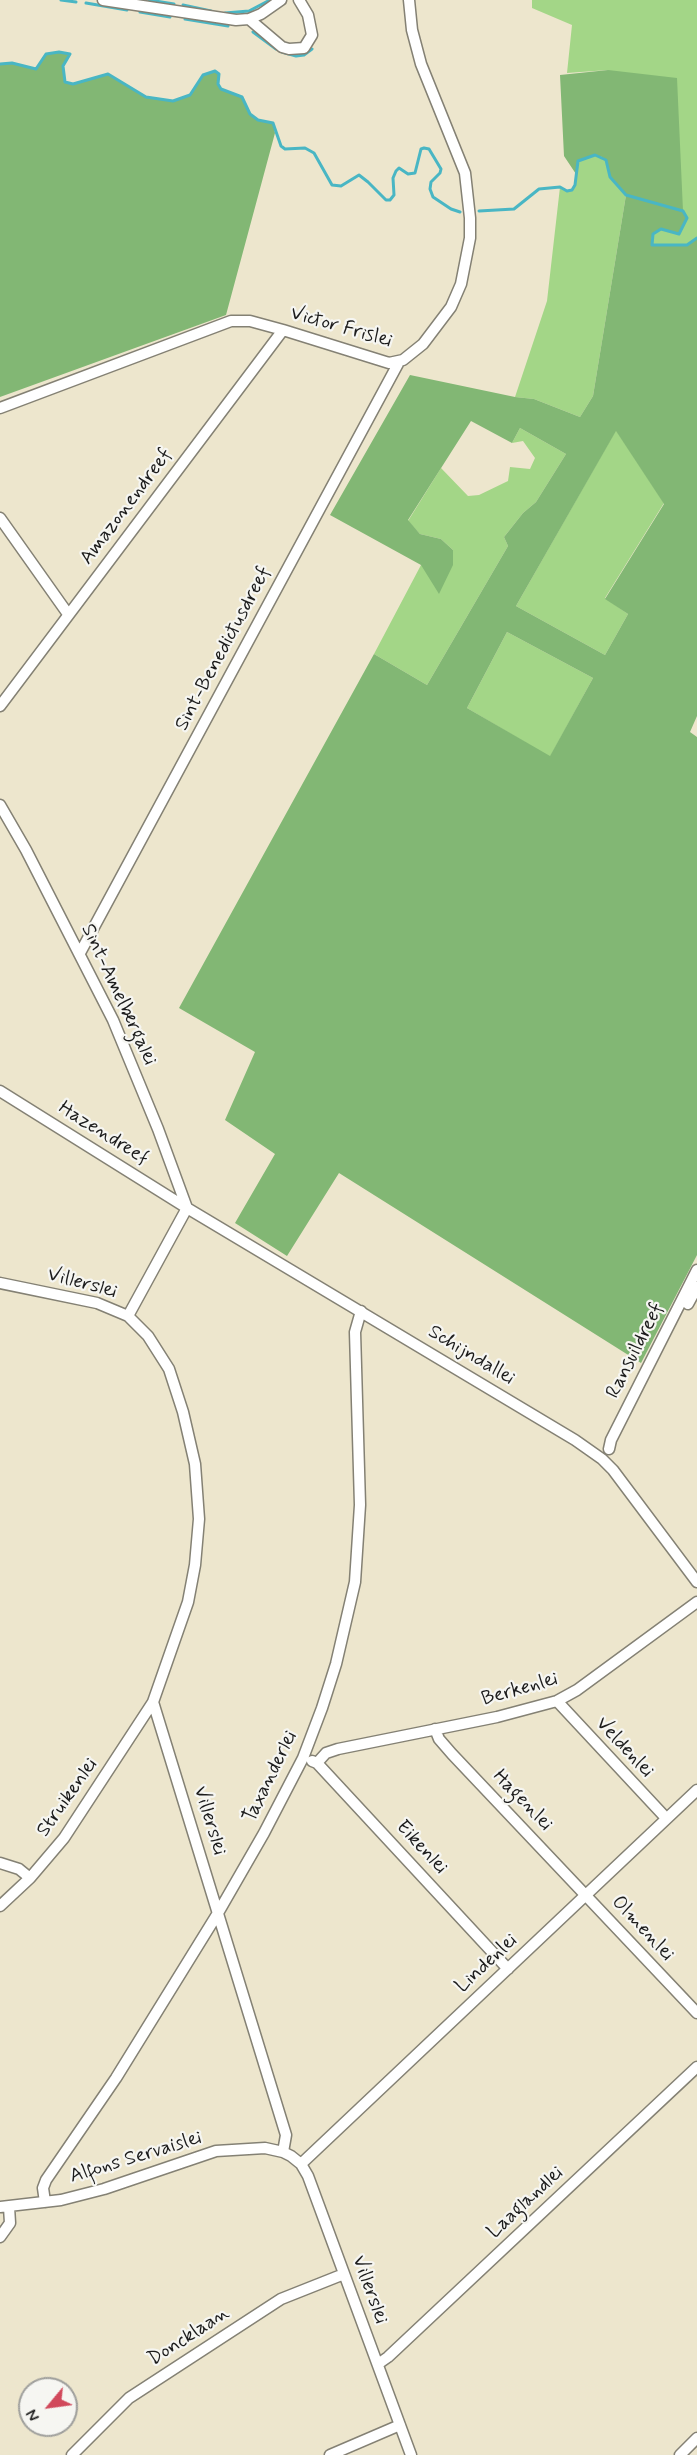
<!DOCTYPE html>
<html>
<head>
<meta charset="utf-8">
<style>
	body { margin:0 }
	#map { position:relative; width:697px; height:2455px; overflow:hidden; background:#ede6cd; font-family:Mynerve,sans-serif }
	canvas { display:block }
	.north { position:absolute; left:18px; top:2377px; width:60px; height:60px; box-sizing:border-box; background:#f6f6f2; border:2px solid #9f9f9c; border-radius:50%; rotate:241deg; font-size:16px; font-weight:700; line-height:24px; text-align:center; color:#1c1c1c }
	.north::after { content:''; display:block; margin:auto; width:21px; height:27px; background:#d1495b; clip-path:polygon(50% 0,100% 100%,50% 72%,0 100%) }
</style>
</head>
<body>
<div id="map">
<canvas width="697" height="2455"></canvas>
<div class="north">N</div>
</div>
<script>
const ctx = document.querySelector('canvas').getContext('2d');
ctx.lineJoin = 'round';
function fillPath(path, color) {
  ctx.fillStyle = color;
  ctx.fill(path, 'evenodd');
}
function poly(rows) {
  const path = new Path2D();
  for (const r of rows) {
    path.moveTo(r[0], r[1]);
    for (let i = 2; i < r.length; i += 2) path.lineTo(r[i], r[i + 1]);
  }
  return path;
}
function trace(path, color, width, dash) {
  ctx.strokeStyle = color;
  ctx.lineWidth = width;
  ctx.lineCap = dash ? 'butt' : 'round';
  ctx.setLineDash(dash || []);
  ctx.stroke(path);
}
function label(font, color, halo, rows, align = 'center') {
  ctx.font = font + ' Mynerve,sans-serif';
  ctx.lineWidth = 4.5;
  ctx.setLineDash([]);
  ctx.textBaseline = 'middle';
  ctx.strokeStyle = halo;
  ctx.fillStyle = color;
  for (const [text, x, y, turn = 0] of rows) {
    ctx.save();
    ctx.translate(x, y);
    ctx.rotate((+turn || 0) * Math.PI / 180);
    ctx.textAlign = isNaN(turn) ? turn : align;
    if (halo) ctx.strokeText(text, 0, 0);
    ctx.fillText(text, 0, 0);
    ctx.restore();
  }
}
const green = poly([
	[532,0,697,0,697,238,687,245,652,245,653,234,661,229,679,234,687,218,683,211,608,70,567,73,572,25,532,8],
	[595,155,606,160,613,180,626,195,593,396,580,417,534,399,515,397,547,301,560,187,568,191,572,190,575,185,578,161],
	[520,428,566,454,536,502,523,513,504,537,508,546,427,685,374,654,421,565,453,565,453,550,441,539,420,534,408,521,441,468,468,496,479,495,508,481,510,467,530,469,535,458,523,441,512,443],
	[616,430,664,503,605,598,628,614,605,655,516,606],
	[507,632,593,678,550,757,467,708]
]);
const forest = poly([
	[59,52,70,54,63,66,65,82,73,84,108,74,146,97,155,99,173,101,189,95,203,75,215,71,219,74,218,84,221,89,242,97,250,114,258,120,273,123,275,133,226,315,0,397,0,64,12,63,36,69,46,54],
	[608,70,677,78,683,211,687,218,679,234,661,229,653,234,651,240,652,245,671,246,687,245,697,238,697,716,690,732,697,737,697,1255,641,1363,339,1173,287,1256,235,1223,275,1154,225,1120,255,1052,179,1008,374,654,427,685,508,546,504,537,523,513,536,502,566,454,520,428,512,443,471,421,408,520,420,534,441,539,453,550,453,565,439,594,421,565,330,515,410,375,515,397,534,399,580,417,593,396,626,195,610,177,606,160,602,157,595,155,578,161,576,174,564,156,560,75],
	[616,431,664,504,605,599,628,614,605,655,516,606],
	[507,632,593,678,550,756,467,708]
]);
const stream = poly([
	[61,0,76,2],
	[149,0,174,4],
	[86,3,127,10],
	[183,5,211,11],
	[140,12,170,17],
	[225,13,249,11,270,0],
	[185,19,228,26],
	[253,32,276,49],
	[282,52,296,56,304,55,312,49],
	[0,64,12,63,36,69,46,54,59,52,70,54,63,66,65,82,73,84,108,74,146,97,173,101,190,95,203,75,215,71,219,74,218,84,221,89,242,97,250,114,258,120,273,123,281,146,285,149,305,148,314,153,332,185,341,186,359,175,368,182,386,200,390,200,394,195,393,178,396,171,399,168,408,174,415,173,421,149,424,148,429,149,441,169,440,173,431,182,430,189,433,197,451,209,460,212],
	[479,211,514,209,539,189,560,187,567,191,572,190,575,185,578,161,595,155,606,160,610,177,626,195,683,211,687,218,679,234,661,229,653,234,652,245,687,245,697,238]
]);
const minor = poly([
	[103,0,236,20,249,19,261,14,281,0],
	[249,19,282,47,289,49,304,48,312,35,308,15,299,0],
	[0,408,231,321,250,321,283,330,389,363,403,360,423,344,451,307,461,284,470,238,470,218,465,173,421,64,412,30,409,0],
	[0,518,68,614],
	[0,706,283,330],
	[0,805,26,850,113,1020,158,1129,187,1208],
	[80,953,399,362],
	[0,1091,187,1208,575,1440,602,1459,613,1470,697,1582],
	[0,1283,97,1303,128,1316,148,1336,169,1369,183,1412,195,1464,199,1519,195,1565,188,1602,153,1702,64,1838,30,1878,0,1906],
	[688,1304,697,1287],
	[128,1316,187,1208],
	[609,1449,611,1440,697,1270],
	[557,1701,666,1818],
	[153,1702,286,2135,283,2152],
	[435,1729,439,1739,452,1754,697,2013],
	[312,1761,317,1763,508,1969],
	[317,1763,326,1753,338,1749,497,1717,557,1701,577,1690,697,1602],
	[0,1863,19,1869,30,1878],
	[301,2164,697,1790],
	[45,2202,43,2188,46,2180,116,2078,218,1913,264,1833,303,1758,322,1708,336,1664,355,1582,360,1505,355,1332,361,1311],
	[0,2207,61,2200,104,2189,216,2151,265,2148,283,2152,291,2156,301,2164,308,2176,411,2455],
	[0,2237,10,2223,9,2207],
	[378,2364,388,2357,697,2067],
	[72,2455,129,2398,281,2299,344,2274],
	[330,2455,400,2425],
	[680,2455,697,2438]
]);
const streetNames = [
	["Victor Frislei",341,328,16],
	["Amazonendreef",127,507,-53],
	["Sint-Benedictusdreef",224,649,-62],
	["Sint-Amelbergalei",118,995,65],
	["Hazendreef",103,1134,32],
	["Villerslei",82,1284,15],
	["Ransuildreef",636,1351,-63],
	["Schijndallei",471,1356,31],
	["Berkenlei",520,1690,-16],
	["Veldenlei",624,1748,47],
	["Taxanderlei",271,1777,-64],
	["Struikenlei",68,1798,-55],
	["Hagenlei",522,1801,46],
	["Villerslei",209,1821,73],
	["Eikenlei",421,1848,47],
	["Olmenlei",642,1929,47],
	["Lindenlei",487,1964,-43],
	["Alfons Servaislei",136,2158,-17],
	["Laaglandlei",526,2203,-43],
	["Villerslei",369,2290,70],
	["Doncklaan",189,2337,-33]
];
fillPath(green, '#a3d687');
fillPath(forest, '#82b774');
trace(stream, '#49b6c4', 3);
trace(minor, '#848174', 13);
trace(minor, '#fff', 10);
label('20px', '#1c1c1c', '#f6f6f2', streetNames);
</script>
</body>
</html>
